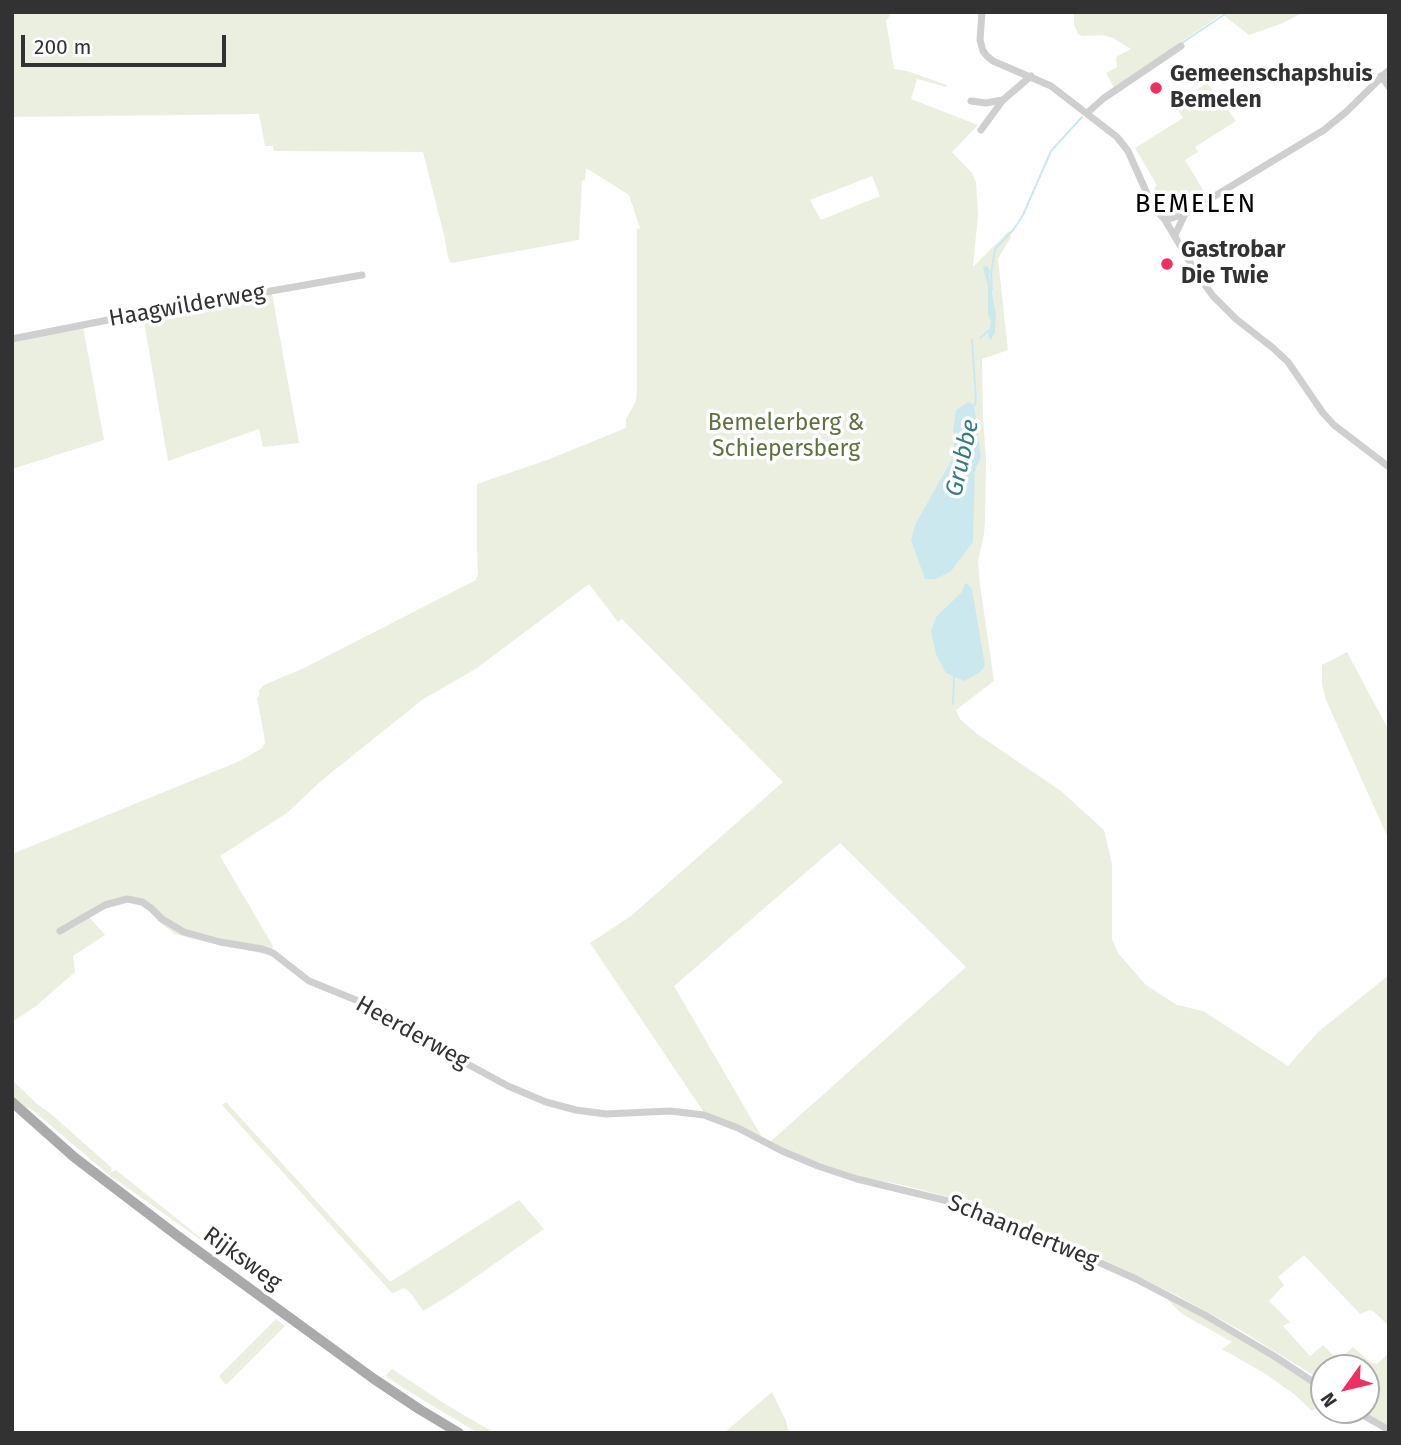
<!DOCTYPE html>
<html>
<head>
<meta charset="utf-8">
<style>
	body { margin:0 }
	#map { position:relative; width:1401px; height:1445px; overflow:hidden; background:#fff; font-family:"Fira Sans",sans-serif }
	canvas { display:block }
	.frame { position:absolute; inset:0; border:14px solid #323232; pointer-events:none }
	.north { position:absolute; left:1310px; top:1354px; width:70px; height:70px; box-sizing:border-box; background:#fff; border:2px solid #adadad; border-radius:50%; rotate:236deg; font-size:19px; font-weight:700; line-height:28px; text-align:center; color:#323232 }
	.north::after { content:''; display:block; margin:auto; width:24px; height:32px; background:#ef2e61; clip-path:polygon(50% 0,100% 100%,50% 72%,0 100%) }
	.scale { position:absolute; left:21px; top:35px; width:205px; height:32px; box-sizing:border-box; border:4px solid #323232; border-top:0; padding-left:9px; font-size:21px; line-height:24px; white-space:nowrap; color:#323232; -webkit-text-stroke:5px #fff; paint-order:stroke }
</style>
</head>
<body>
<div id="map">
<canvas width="1401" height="1445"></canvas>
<div class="frame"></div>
<div class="north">N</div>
<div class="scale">200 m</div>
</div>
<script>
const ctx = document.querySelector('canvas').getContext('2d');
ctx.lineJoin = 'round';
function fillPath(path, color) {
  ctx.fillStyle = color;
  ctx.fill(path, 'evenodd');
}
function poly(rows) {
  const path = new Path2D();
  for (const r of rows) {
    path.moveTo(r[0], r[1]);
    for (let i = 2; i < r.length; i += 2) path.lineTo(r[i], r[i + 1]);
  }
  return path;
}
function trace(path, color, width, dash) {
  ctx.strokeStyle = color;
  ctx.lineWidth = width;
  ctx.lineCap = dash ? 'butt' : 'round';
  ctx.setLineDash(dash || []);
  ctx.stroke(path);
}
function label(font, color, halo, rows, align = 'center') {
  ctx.font = font + ' "Fira Sans",sans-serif';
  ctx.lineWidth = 7;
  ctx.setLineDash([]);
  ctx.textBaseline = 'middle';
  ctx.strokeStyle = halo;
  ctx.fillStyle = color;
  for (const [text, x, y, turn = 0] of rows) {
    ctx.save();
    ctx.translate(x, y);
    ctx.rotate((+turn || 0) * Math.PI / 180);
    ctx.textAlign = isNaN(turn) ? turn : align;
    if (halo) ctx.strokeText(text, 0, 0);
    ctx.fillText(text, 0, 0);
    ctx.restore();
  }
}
const green = poly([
	[12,12,892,12,886,21,894,69,907,71,947,85,946,87,917,79,911,99,978,125,952,152,972,173,976,182,978,215,973,267,1009,231,1011,237,998,259,1008,350,982,359,983,417,986,460,985,522,984,535,978,561,980,585,994,681,956,710,960,719,977,734,1061,791,1104,830,1112,864,1112,939,1118,953,1146,985,1177,1005,1203,1011,1288,1066,1318,1032,1389,975,1389,1326,1374,1312,1370,1310,1360,1314,1304,1255,1278,1277,1284,1285,1269,1301,1290,1322,1283,1326,1310,1356,1323,1345,1338,1360,1353,1347,1370,1362,1377,1364,1389,1353,1389,1430,1350,1410,1366,1410,1366,1368,1324,1368,1324,1384,1313,1375,1240,1330,1176,1295,1073,1245,1015,1220,966,1202,903,1185,864,1178,795,1154,770,1142,966,967,840,843,674,986,763,1139,705,1114,590,943,631,916,783,782,622,619,618,622,589,584,477,668,422,700,321,781,287,813,220,856,273,946,270,955,193,939,175,934,159,922,149,911,137,902,129,901,109,906,89,917,105,935,73,956,75,972,35,1007,12,1022,12,854,240,761,262,748,265,743,264,735,257,698,259,696,259,690,264,685,304,668,476,580,478,573,477,549,477,484,547,460,626,428,626,419,636,401,637,389,637,230,640,228,629,195,586,168,585,180,582,181,579,240,451,263,448,257,444,235,423,152,274,151,273,146,265,146,259,114,14,117,12,119,12,127],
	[872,176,880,196,821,220,810,200],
	[1074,12,1304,12,1283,23,1249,35,1222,14,1114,88,1106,73,1117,67,1116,57,1131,49,1113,38,1103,35,1082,36,1078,34,1074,25],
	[1207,83,1236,121,1195,147,1198,152,1185,160,1205,193,1176,211,1171,211,1154,189,1157,185,1135,148,1183,118,1175,105],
	[272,294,299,443,263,447,259,429,168,461,143,316],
	[83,327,104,440,12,469,12,342],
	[1347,652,1389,731,1388,838,1326,700,1322,684,1322,665],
	[12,1080,36,1103,51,1114,112,1168,109,1173,116,1170,222,1255,108,1174,30,1108,22,1107,12,1097],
	[226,1102,390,1282,519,1200,544,1229,453,1293,423,1311,410,1292,404,1288,392,1293,222,1105],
	[1162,1294,1251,1342,1323,1391,1324,1403,1312,1411,1294,1394,1264,1373,1222,1349,1232,1342,1182,1314],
	[276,1319,285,1326,226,1385,219,1376],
	[392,1369,450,1407,495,1433,478,1433,413,1394,385,1376],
	[772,1392,786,1421,789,1433,724,1433]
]);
const water = poly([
	[986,265,990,270,989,276,996,315,995,332,991,340,988,337,991,321,988,315,988,286,983,268],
	[968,402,974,405,981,457,975,470,973,542,951,571,936,579,925,579,911,540,915,525,952,459,954,448,953,431,956,410],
	[967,583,972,589,985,666,979,673,964,681,946,673,936,654,931,632,936,617,962,592,964,585]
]);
const stream = poly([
	[1182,43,1228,12],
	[992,290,991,274,995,249,1014,229,1023,215,1051,151,1082,117],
	[980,338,991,329],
	[972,340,976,398,975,405],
	[953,704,954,676]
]);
const minor = poly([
	[982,12,980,40,983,51,987,56,993,61,1051,86,1117,137,1128,151,1153,207,1165,220,1197,274,1213,296,1236,319,1273,348,1288,362,1323,413,1334,425,1389,467],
	[1381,76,1389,87],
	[971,101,986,103,1002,100],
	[1087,113,1104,98,1181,46],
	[981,130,1003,100,1031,76],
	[1165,220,1185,214,1324,130,1346,112,1389,70],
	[1175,235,1185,214],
	[12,339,123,317,362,275],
	[60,931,105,905,127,899,142,902,151,908,162,919,184,932,220,942,262,949,273,953,309,981,383,1011,413,1033,438,1048,508,1086,546,1102,576,1110,606,1114,670,1111,704,1115,738,1128,782,1151,818,1166,857,1179,952,1202,1021,1227,1136,1279,1205,1315,1274,1356,1324,1389],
	[1354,1410,1389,1430]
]);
const major = poly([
	[12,1102,74,1157,179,1237,374,1379,419,1409,459,1433]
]);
const markers = [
	[1156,88,7,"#ef2e61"],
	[1167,264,7,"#ef2e61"]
];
const poiNames = [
	["Gemeenschapshuis",1170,75],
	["Bemelen",1170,101],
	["Gastrobar",1181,251],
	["Die Twie",1181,277]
];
const streetNames = [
	["Haagwilderweg",187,306,-10],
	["Heerderweg",412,1033,29],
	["Schaandertweg",1023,1232,22],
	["Rijksweg",242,1259,36]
];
const parkNames = [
	["Bemelerberg &",786,424],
	["Schiepersberg",786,450]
];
const waterNames = [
	["Grubbe",963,458,-77]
];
const quarterNames = [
	["BEMELEN",1196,205]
];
fillPath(green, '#ebefe0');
fillPath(water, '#cce8ef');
trace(stream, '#cce8ef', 2);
trace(minor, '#cfcfcf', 7);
trace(major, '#aaa', 10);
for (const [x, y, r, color] of markers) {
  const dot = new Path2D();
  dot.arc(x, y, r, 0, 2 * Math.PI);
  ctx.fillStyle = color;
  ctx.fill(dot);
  trace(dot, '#fff', 2.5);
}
label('bold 23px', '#323232', '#fff', poiNames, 'left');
label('23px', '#323232', '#fff', streetNames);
label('23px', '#5f713c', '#fff', parkNames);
label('italic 24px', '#367b8c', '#fff', waterNames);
ctx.letterSpacing = '2px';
label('26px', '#000', '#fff', quarterNames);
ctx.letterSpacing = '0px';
</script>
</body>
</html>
